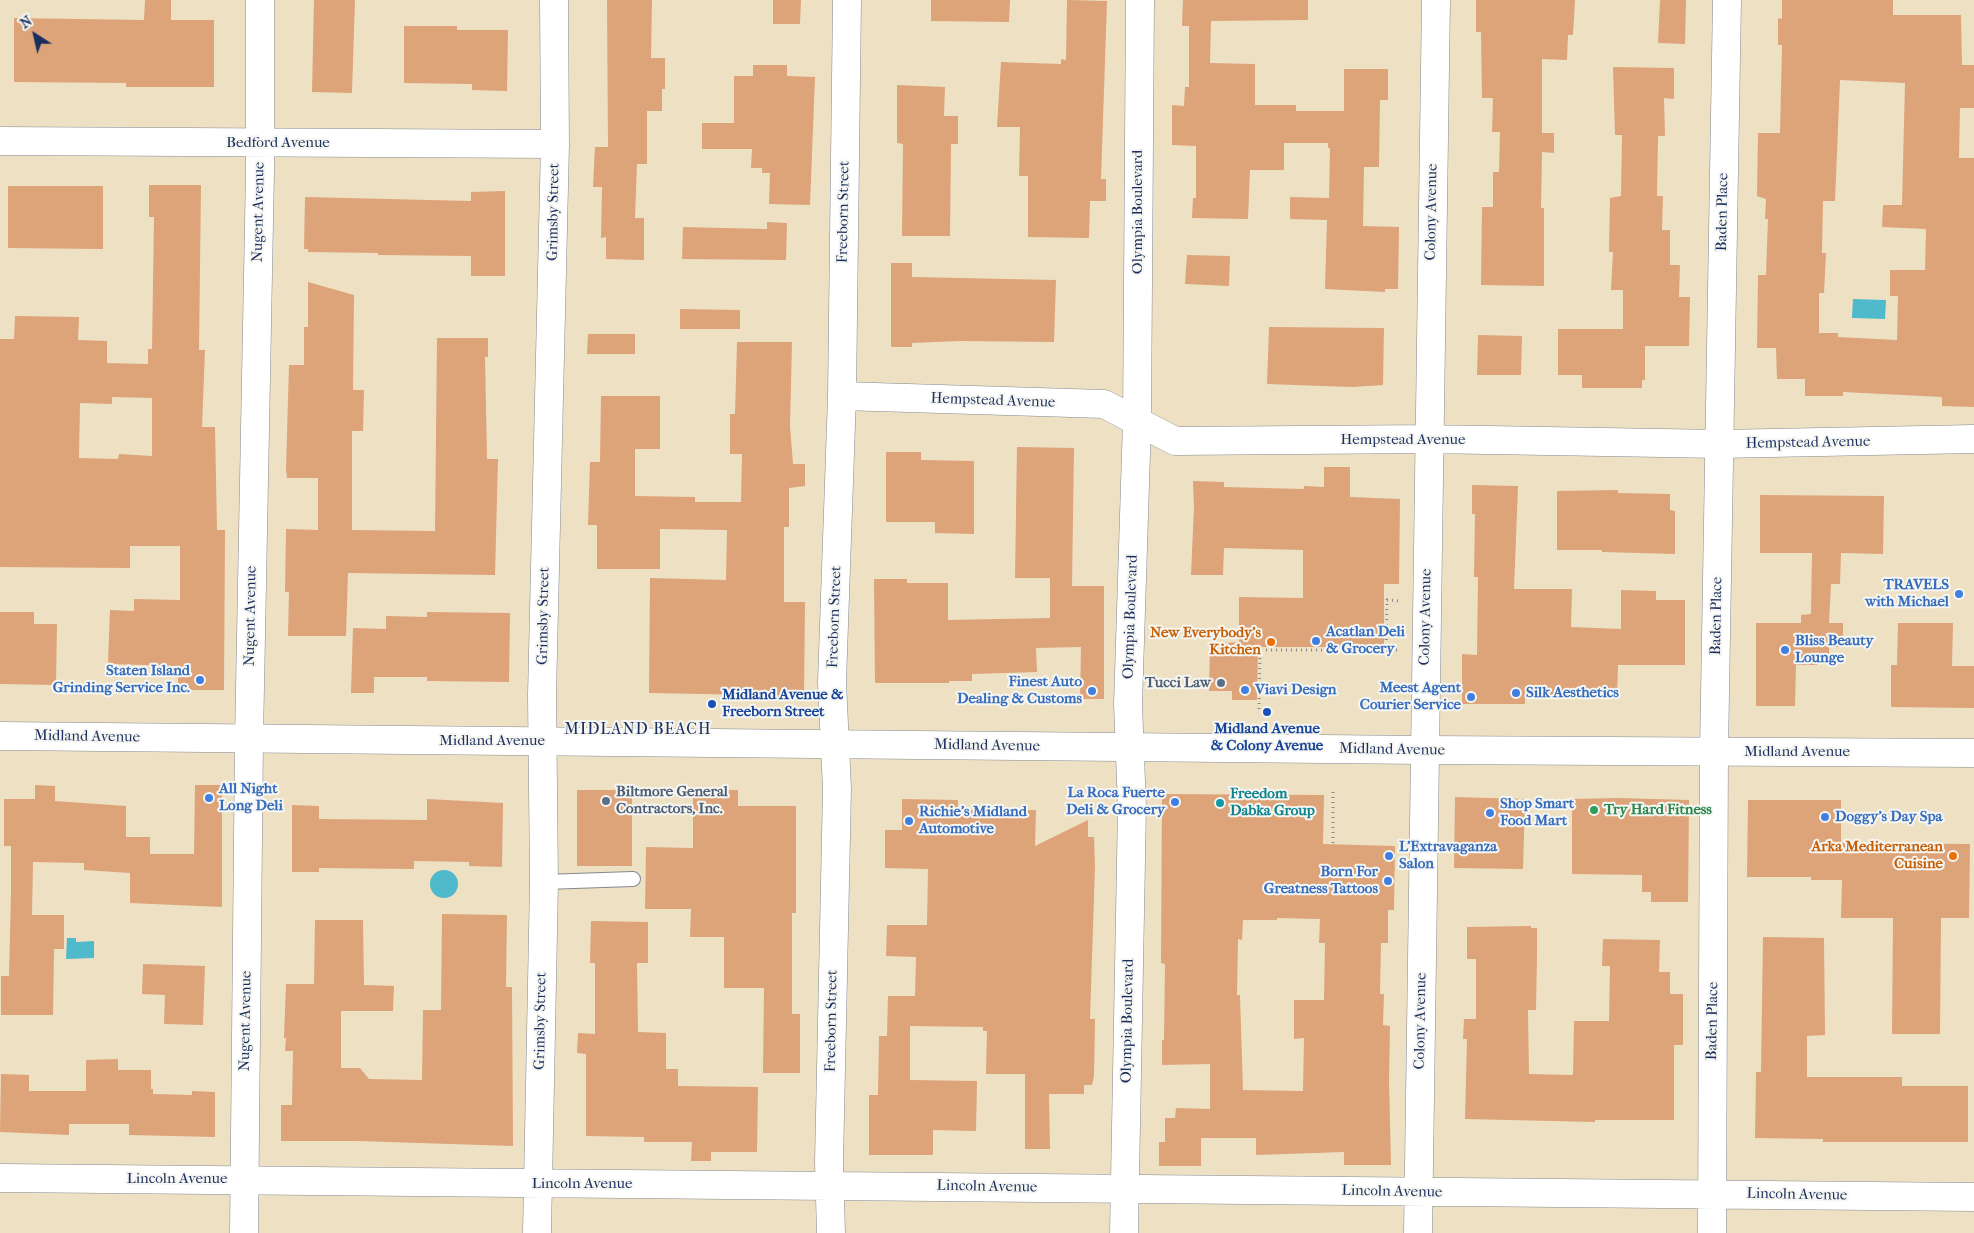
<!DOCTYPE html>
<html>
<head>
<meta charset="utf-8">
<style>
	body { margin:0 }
	#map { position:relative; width:1974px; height:1233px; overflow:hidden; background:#eee1c3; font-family:"IM FELL French Canon",serif }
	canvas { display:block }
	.north { position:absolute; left:10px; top:10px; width:50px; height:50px; -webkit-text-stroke:4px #f6f6f2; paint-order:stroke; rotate:325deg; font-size:14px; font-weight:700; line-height:20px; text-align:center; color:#1b2f5e }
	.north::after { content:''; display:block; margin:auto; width:18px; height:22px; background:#1b2f5e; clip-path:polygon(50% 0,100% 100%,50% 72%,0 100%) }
</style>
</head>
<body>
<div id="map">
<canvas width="1974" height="1233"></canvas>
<div class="north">N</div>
</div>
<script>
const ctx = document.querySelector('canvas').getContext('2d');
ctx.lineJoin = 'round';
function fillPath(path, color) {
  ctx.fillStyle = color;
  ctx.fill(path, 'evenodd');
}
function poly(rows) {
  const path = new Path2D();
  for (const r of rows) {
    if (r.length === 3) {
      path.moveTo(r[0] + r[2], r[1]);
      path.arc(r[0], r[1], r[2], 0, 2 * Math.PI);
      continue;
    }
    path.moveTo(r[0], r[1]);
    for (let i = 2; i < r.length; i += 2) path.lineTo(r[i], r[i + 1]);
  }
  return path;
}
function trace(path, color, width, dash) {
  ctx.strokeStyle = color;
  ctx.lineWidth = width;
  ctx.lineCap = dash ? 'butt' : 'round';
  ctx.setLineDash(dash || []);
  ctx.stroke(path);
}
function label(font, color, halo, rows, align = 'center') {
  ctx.font = font + ' "IM FELL French Canon",serif';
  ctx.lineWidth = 4;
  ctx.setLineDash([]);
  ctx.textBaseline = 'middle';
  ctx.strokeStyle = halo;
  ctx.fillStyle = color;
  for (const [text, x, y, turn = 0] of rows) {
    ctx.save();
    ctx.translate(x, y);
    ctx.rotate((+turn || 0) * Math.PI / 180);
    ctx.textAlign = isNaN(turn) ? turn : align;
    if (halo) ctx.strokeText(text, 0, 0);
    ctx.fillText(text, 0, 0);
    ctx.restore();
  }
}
const water = poly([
	[1853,299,1886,300,1885,319,1852,318],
	[444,884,14],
	[67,938,76,938,76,942,94,941,94,958,66,959]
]);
const building = poly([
	[145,0,171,0,171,20,214,20,214,87,126,87,126,83,14,82,14,18,144,20],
	[314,0,355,0,352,93,312,92],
	[607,0,652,0,651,58,665,58,665,89,662,89,662,111,647,111,647,164,637,164,635,218,644,218,644,260,606,259,606,237,601,238,602,187,593,187,595,147,608,147],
	[773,0,801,0,800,24,773,24],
	[931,0,1010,0,1009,22,931,21],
	[1067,0,1107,1,1101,179,1106,179,1106,201,1090,201,1089,238,1028,237,1028,176,1019,176,1020,127,997,127,1001,62,1061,64,1061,59,1066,60],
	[1183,0,1308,0,1308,20,1211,21,1210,63,1255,64,1255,105,1296,105,1296,111,1344,111,1344,69,1388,69,1388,100,1380,100,1379,167,1364,167,1363,226,1399,227,1398,289,1385,289,1385,292,1325,289,1327,220,1290,219,1290,197,1329,198,1330,148,1328,148,1328,143,1284,143,1284,170,1250,170,1248,219,1192,218,1193,198,1196,198,1196,146,1172,145,1172,105,1184,106,1185,87,1189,87,1189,26,1182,26],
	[1476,0,1575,0,1573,35,1568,35,1567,60,1542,59,1542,133,1554,133,1554,153,1542,152,1541,208,1544,208,1544,286,1481,285,1482,207,1493,207,1493,172,1499,172,1500,132,1492,132,1493,98,1482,98,1481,32,1476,32],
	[1660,0,1686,0,1685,44,1658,43],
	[1782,0,1893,0,1893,15,1961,15,1962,65,1974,65,1974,108,1960,108,1959,158,1974,158,1974,407,1942,406,1942,397,1843,392,1843,396,1805,396,1805,379,1777,379,1776,348,1757,348,1758,275,1766,275,1768,219,1765,219,1766,199,1757,196,1758,133,1780,133,1782,45,1778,45,1778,18,1782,19],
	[1840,80,1905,83,1902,205,1883,205,1882,227,1926,229,1925,270,1890,270,1890,296,1898,296,1897,340,1838,337,1838,333,1819,333,1819,293,1824,293,1826,253,1822,253,1823,201,1835,201],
	[404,26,457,26,457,30,508,30,507,91,472,90,472,84,404,83],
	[753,65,787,65,787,76,815,77,810,205,769,204,770,173,762,173,762,168,751,168,752,149,702,149,702,123,734,123,734,76,753,76],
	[1613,67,1674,68,1674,99,1664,98,1665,136,1658,136,1657,196,1663,196,1662,230,1670,230,1670,265,1680,265,1679,297,1690,297,1689,346,1645,346,1645,380,1642,380,1642,388,1582,388,1582,375,1558,375,1558,329,1623,329,1623,290,1611,290,1613,252,1609,252,1610,198,1621,196,1622,135,1615,135],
	[897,85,945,87,944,116,958,116,958,144,951,144,950,236,902,236,903,144,897,143],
	[149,185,201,185,199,350,205,350,202,427,215,427,217,530,225,530,224,690,178,690,178,666,108,664,110,610,134,611,134,599,180,600,180,546,130,546,130,568,0,567,0,339,14,339,15,316,79,317,78,340,107,341,107,363,148,364,148,349,152,349,154,217,149,217],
	[112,397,152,398,152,456,119,454,118,459,79,458,80,403,112,404],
	[8,186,103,186,103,249,8,248],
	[505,191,505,276,471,276,471,256,378,255,378,253,308,252,308,249,304,249,305,197,471,201,471,192],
	[767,222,787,223,786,260,682,259,683,227,767,229],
	[1187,255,1230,256,1229,286,1185,284],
	[891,263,912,263,912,277,1056,280,1054,342,959,341,912,343,912,347,891,347],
	[308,282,354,295,353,390,364,390,363,431,352,431,352,530,435,531,437,338,488,338,488,357,485,357,487,459,498,459,495,575,348,573,346,636,288,636,289,592,285,592,286,529,318,530,318,478,287,478,286,469,289,365,304,365,304,327,308,327],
	[680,309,740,310,740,329,680,329],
	[1269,327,1384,328,1383,385,1352,387,1267,384],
	[588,334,635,334,635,354,587,354],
	[1478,335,1522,336,1521,375,1477,375],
	[737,342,792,342,790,426,793,464,805,464,805,486,789,488,789,527,784,527,784,602,805,602,804,696,649,693,650,578,726,580,727,530,660,529,660,569,597,569,597,525,588,525,590,462,600,462,601,396,660,396,660,449,635,449,635,496,695,497,695,502,741,502,742,454,730,454,730,414,735,414],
	[1017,447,1074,448,1072,586,1104,586,1104,699,1080,699,1081,647,1036,648,1037,672,972,674,972,681,949,681,949,683,875,683,874,579,907,579,907,583,948,583,948,620,1050,618,1050,578,1015,578],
	[886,452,921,452,921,460,974,461,974,534,935,533,935,522,886,522],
	[1324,467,1350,467,1350,497,1400,499,1399,584,1384,584,1384,647,1258,647,1257,700,1232,700,1232,691,1209,691,1210,644,1239,642,1239,597,1303,598,1303,550,1224,548,1223,575,1191,575,1194,507,1193,481,1224,482,1224,487,1304,489,1304,486,1324,487],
	[1472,485,1518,486,1514,589,1572,589,1571,627,1621,629,1621,590,1656,591,1656,600,1685,600,1685,665,1618,665,1617,697,1548,696,1525,698,1525,704,1462,704,1462,654,1477,655,1478,577,1474,577,1475,514,1472,514],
	[1618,490,1618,493,1670,494,1670,510,1675,511,1675,554,1602,552,1602,550,1557,550,1557,491],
	[1760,495,1884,496,1883,554,1841,553,1840,584,1831,584,1829,623,1843,623,1843,647,1829,647,1829,655,1817,655,1817,665,1796,665,1795,706,1756,706,1756,623,1801,623,1801,615,1811,614,1812,553,1760,553],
	[0,612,34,612,34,624,57,624,56,685,0,684],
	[427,612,510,613,509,682,427,681,427,677,374,677,374,693,351,693,353,628,386,629,386,616,427,617],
	[1898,623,1953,623,1952,666,1974,666,1974,708,1891,707,1891,665,1897,665],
	[35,785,55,786,55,801,126,806,126,837,150,837,150,854,194,854,195,785,222,785,222,907,130,903,130,873,84,870,84,863,33,862,32,915,64,915,64,949,54,949,53,1015,1,1015,1,976,9,976,11,892,11,846,4,846,4,799,35,799],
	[693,789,738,790,738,806,796,806,796,913,792,913,792,1014,800,1014,800,1073,763,1073,764,988,724,988,724,937,690,937,691,909,645,909,646,847,693,848],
	[577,790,632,790,632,866,577,866],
	[1162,794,1324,795,1323,844,1395,846,1394,910,1388,910,1388,943,1381,943,1380,994,1384,994,1383,1025,1390,1026,1389,1081,1391,1165,1344,1165,1344,1152,1256,1155,1256,1138,1201,1138,1201,1166,1159,1166,1159,1142,1165,1142,1165,1118,1175,1118,1176,1108,1210,1109,1210,1064,1162,1065,1162,1040,1164,1040,1165,964,1161,963],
	[1277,918,1320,919,1319,943,1325,943,1324,1000,1294,1000,1294,1039,1304,1038,1303,1091,1243,1090,1240,995,1237,995,1238,939,1242,940,1243,920,1277,920],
	[1455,797,1525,799,1523,869,1454,868],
	[1619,798,1689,800,1688,902,1651,902,1651,892,1642,892,1642,875,1572,874,1572,799],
	[427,799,503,803,502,867,469,866,469,862,414,861,414,869,319,868,319,872,292,872,292,805,319,806,319,819,427,820],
	[902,799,958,800,958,807,967,807,967,810,1036,810,1035,846,1088,820,1088,837,1094,837,1095,866,1090,1019,1095,1019,1094,1076,1092,1085,1084,1085,1084,1094,1049,1094,1050,1149,1025,1149,1025,1074,986,1074,987,1031,983,1031,983,1027,910,1026,910,1080,977,1081,976,1131,933,1130,933,1155,869,1155,869,1095,878,1095,879,1036,887,1036,888,996,915,996,916,957,886,956,887,925,927,925,928,869,885,868,885,830,902,830],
	[1748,800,1841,800,1841,843,1970,844,1969,918,1941,918,1940,1034,1892,1034,1893,918,1841,918,1842,880,1811,880,1811,877,1747,877],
	[442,914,507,915,506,987,512,987,513,1146,357,1141,281,1141,281,1105,292,1105,293,1051,285,1051,286,1038,284,1038,286,984,314,984,315,920,363,920,364,985,394,986,393,1011,341,1011,341,1068,360,1068,369,1079,422,1080,423,1010,441,1010],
	[591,921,648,922,648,963,637,963,638,1032,666,1033,666,1069,678,1069,678,1086,758,1087,757,1152,711,1152,711,1161,691,1161,692,1142,644,1142,644,1137,586,1136,586,1054,577,1053,578,1033,595,1034,595,963,590,963],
	[1531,926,1531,928,1537,928,1537,956,1536,1010,1528,1010,1529,1074,1573,1075,1574,1021,1609,1021,1610,966,1602,966,1603,939,1660,940,1659,972,1670,972,1670,994,1683,994,1683,1045,1674,1045,1674,1120,1595,1120,1595,1122,1465,1119,1467,1039,1463,1039,1464,1019,1476,1019,1476,959,1467,959,1467,927],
	[1763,937,1824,938,1825,1035,1807,1036,1807,1077,1902,1077,1902,1086,1968,1086,1968,1142,1823,1142,1823,1139,1755,1138,1756,1072,1761,1072],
	[143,964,205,966,203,1025,164,1024,165,995,142,994],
	[118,1059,118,1070,151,1070,151,1089,153,1089,153,1094,192,1095,192,1091,215,1092,215,1137,129,1135,129,1124,69,1124,69,1135,0,1132,1,1074,29,1075,29,1091,86,1091,86,1060]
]);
const path = poly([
	[1386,650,1399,650],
	[1259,709,1260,650,1386,650,1387,600,1402,601],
	[1333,843,1333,789]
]);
const lane = poly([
	[544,882,633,879]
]);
const street = poly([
	[0,141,555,144],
	[842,396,1104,404,1175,441,1429,439,1720,444,1974,439],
	[0,1178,1974,1197],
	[244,1233,249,739,260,171,260,0],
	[537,1233,544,882,542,695,555,144,554,0],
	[831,1233,829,1162,837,789,832,682,842,396,847,0],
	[1124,1233,1132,807,1128,704,1137,422,1140,0],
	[1418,1233,1436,0],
	[1712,1233,1714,752,1727,0]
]);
const secondary = poly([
	[0,736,1424,750,1974,753]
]);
const markers = [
	[1959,594,5,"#3f7fe0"],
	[1316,641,5,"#3f7fe0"],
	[1271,642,5,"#e8710a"],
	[1785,650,5,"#3f7fe0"],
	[200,680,5,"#3f7fe0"],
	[1221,683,5,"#5c6f8a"],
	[1245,690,5,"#3f7fe0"],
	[1092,691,5,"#3f7fe0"],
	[1516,693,5,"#3f7fe0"],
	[1471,697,5,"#3f7fe0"],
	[712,704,5,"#1a4fb4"],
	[1267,712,5,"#1a4fb4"],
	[209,798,5,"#3f7fe0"],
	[606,801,5,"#5c6f8a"],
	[1175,802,5,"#3f7fe0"],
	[1220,803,5,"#0f9aa8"],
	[1594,810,5,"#2e9e5b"],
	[1490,813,5,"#3f7fe0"],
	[1825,817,5,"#3f7fe0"],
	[909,821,5,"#3f7fe0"],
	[1389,856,5,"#3f7fe0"],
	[1953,856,5,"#e8710a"],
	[1388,881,5,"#3f7fe0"]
];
const streetNames = [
	["Bedford Avenue",278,143],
	["Nugent Avenue",259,212,-89],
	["Grimsby Street",554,212,-89],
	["Freeborn Street",844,212,-89],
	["Olympia Boulevard",1138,212,-90],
	["Colony Avenue",1432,212,-89],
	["Baden Place",1723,212,-89],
	["Hempstead Avenue",993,401,2],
	["Hempstead Avenue",1403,440],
	["Hempstead Avenue",1808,443,-1],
	["Nugent Avenue",251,616,-89],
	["Grimsby Street",544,616,-89],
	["Baden Place",1717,616,-89],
	["Freeborn Street",835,617,-88],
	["Olympia Boulevard",1131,617,-88],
	["Colony Avenue",1426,617,-89],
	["Midland Avenue",87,737,1],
	["Midland Avenue",492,741],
	["Midland Avenue",987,746,1],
	["Midland Avenue",1392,750,1],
	["Midland Avenue",1797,752],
	["Nugent Avenue",246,1021,-89],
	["Grimsby Street",541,1021,-89],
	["Freeborn Street",832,1021,-89],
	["Olympia Boulevard",1128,1021,-89],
	["Colony Avenue",1421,1021,-89],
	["Baden Place",1713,1021,-89],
	["Lincoln Avenue",177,1179],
	["Lincoln Avenue",582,1184],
	["Lincoln Avenue",987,1187,1],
	["Lincoln Avenue",1392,1192,1],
	["Lincoln Avenue",1797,1195,1]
];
const shopNames = [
	["TRAVELS",1949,585,"right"],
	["with Michael",1949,602,"right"],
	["Acatlan Deli",1326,632],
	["& Grocery",1326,649],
	["Bliss Beauty",1795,641],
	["Lounge",1795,658],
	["Staten Island",190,671,"right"],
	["Grinding Service Inc.",190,688,"right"],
	["Finest Auto",1082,682,"right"],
	["Dealing & Customs",1082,699,"right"],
	["Meest Agent",1461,688,"right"],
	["Courier Service",1461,705,"right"],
	["Viavi Design",1255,690],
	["Silk Aesthetics",1526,693],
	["All Night",219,789],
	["Long Deli",219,806],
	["La Roca Fuerte",1165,793,"right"],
	["Deli & Grocery",1165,810,"right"],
	["Shop Smart",1500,804],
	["Food Mart",1500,821],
	["Richie's Midland",919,812],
	["Automotive",919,829],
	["Doggy's Day Spa",1835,817],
	["L'Extravaganza",1399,847],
	["Salon",1399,864],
	["Born For",1378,872,"right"],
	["Greatness Tattoos",1378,889,"right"]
];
const foodNames = [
	["New Everybody's",1261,633],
	["Kitchen",1261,650],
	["Arka Mediterranean",1943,847],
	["Cuisine",1943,864]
];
const serviceNames = [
	["Tucci Law",1211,683],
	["Biltmore General",616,792,"left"],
	["Contractors, Inc.",616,809,"left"]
];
const transitNames = [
	["Midland Avenue &",722,695],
	["Freeborn Street",722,712],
	["Midland Avenue",1267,729,"center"],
	["& Colony Avenue",1267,746,"center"]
];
const cultureNames = [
	["Freedom",1230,794],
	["Dabka Group",1230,811]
];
const leisureNames = [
	["Try Hard Fitness",1604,810]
];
const neighbourhoodNames = [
	["MIDLAND BEACH",638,730]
];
fillPath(water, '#4fbacb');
fillPath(building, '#dda379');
trace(lane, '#848890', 16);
trace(street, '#848890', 29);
trace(secondary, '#848890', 29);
trace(path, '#848890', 3, [1, 4]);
trace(lane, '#fff', 14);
trace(street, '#fff', 28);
trace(secondary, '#fff', 28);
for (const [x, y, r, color] of markers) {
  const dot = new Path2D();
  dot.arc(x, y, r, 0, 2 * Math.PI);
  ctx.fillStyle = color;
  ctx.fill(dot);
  trace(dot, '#f6f6f2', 2);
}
label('15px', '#1b2f5e', '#f6f6f2', streetNames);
label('bold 15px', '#366cbe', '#f6f6f2', shopNames, 'left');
label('bold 15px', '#c56008', '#f6f6f2', foodNames, 'right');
label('bold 15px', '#4e5e75', '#f6f6f2', serviceNames, 'right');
label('bold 15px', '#164399', '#f6f6f2', transitNames, 'left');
label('bold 15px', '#0d838f', '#f6f6f2', cultureNames, 'left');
label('bold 15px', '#27864d', '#f6f6f2', leisureNames, 'left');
ctx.letterSpacing = '1px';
label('16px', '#1b2f5e', '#f6f6f2', neighbourhoodNames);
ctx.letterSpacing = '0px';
</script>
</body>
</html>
